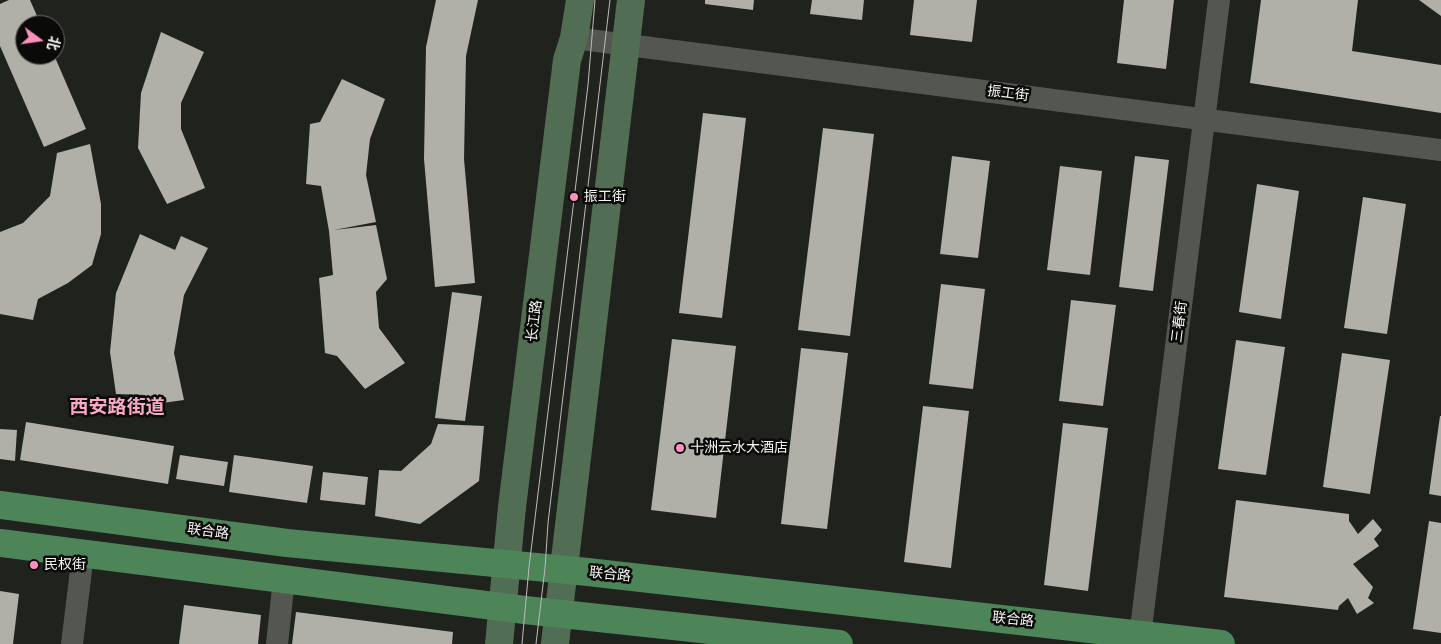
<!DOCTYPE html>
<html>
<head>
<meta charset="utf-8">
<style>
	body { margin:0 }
	#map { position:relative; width:1441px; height:644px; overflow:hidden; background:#20221d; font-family:"DejaVu Sans","Noto Sans SC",sans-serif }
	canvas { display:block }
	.north { position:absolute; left:15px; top:15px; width:50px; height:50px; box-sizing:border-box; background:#0a0b09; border:1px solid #686966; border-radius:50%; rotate:104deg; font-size:14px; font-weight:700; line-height:20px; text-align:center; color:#f4f5f1 }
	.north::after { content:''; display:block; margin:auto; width:18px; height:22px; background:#fe8ebd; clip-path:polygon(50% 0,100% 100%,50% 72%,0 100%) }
</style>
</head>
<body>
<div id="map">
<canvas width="1441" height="644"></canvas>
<div class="north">北</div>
</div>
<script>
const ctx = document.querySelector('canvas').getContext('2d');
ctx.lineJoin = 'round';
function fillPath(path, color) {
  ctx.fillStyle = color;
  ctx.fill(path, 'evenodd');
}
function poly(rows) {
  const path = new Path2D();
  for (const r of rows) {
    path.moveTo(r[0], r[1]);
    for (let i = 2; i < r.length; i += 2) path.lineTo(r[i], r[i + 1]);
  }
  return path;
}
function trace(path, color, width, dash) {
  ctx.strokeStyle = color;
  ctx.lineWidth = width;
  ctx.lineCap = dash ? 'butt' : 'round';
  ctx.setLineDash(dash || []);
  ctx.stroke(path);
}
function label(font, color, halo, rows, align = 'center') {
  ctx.font = font + ' "DejaVu Sans","Noto Sans SC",sans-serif';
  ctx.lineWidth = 5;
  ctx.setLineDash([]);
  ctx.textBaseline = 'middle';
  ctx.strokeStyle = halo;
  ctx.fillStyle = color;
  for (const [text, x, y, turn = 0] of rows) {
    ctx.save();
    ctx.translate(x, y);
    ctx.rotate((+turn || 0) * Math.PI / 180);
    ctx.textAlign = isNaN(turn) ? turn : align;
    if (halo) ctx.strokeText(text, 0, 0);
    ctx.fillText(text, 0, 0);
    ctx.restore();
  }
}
const building = poly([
	[9,0,30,0,41,25,25,25,25,55,54,55,86,129,44,147,0,46,0,4],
	[436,0,478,0,466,56,464,159,475,283,435,287,424,159,426,47],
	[705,0,754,0,753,10,705,4],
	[812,0,864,0,862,20,810,14],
	[914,0,977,0,972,42,910,35],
	[1124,0,1174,0,1166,69,1117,63],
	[1261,0,1358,0,1352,51,1441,65,1441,113,1250,83],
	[1419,0,1441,0,1441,16],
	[161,32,204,52,181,103,181,129,205,188,167,204,138,148,141,93],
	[342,79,385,99,370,139,366,175,376,222,334,230,376,225,387,279,376,292,379,328,405,363,365,389,337,356,325,353,319,278,333,275,329,231,321,186,306,184,310,124,320,122],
	[703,113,746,118,722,318,679,313],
	[823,128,874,134,850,336,798,330],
	[90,144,101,204,101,234,92,265,68,283,38,299,33,320,0,314,0,232,23,223,50,196,57,153],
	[952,156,990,161,978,258,940,254],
	[1135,156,1169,160,1153,291,1119,287],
	[1060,166,1102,171,1090,275,1047,270],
	[1257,184,1299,191,1281,319,1239,312],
	[1363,197,1406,204,1387,334,1344,328],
	[140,234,175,250,181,236,208,248,184,295,174,353,184,400,148,405,145,395,116,394,110,352,116,293],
	[941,284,985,289,973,389,929,384],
	[452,292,482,296,465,421,435,418],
	[1071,300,1116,305,1103,406,1059,401],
	[672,339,736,346,716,518,651,510],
	[1236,340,1285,347,1266,475,1218,469],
	[801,348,848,353,827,529,781,524],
	[1342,353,1390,360,1370,494,1323,487],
	[923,406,969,411,951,568,904,562],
	[1440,416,1441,416,1441,496,1429,494],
	[26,422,174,446,168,484,20,460],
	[1063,423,1108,428,1088,591,1044,585],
	[438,424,484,426,479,481,420,524,375,516,379,470,401,471,431,444],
	[0,429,17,430,15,461,0,459],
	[180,455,228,462,224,486,176,479],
	[234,455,313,466,307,503,229,492],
	[323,472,368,477,365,505,320,500],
	[1236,500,1349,514,1349,521,1358,534,1373,519,1382,530,1374,539,1379,546,1353,564,1373,587,1368,598,1374,603,1357,614,1348,598,1339,606,1338,610,1224,597],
	[1429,521,1441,523,1441,633,1413,629],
	[0,591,19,594,13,644,0,644],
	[184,605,261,615,258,644,179,644],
	[296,612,453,632,452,644,292,644]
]);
const minor = poly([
	[574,38,1441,150],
	[72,644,83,554],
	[277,644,284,579],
	[1139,644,1219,0]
]);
const secondary = poly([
	[499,644,512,507,567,60,574,38,580,0],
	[555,644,631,0]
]);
const primary = poly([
	[0,505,287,543,588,572,1221,644],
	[0,543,525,610,839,644]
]);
const tram = poly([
	[522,644,529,567,588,85,595,0],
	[536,644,545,568,548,523,610,0]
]);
const markers = [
	[574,197,5,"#fe8ebd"],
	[680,448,5,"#fe8ebd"],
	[34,565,5,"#fe8ebd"]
];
const streetNames = [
	["振工街",1008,94,7],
	["长江路",535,321,-83],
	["三春街",1180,322,-83],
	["联合路",208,532,8],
	["联合路",610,575,6],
	["联合路",1013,620,6]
];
const poiNames = [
	["振工街",584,197],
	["十洲云水大酒店",690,448],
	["民权街",44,565]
];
const districtNames = [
	["西安路街道",117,408]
];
fillPath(building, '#b0afa8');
trace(minor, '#545650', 22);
trace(secondary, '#516d54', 28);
trace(primary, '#4d8458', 28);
trace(tram, '#bcbdb9', 1);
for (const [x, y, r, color] of markers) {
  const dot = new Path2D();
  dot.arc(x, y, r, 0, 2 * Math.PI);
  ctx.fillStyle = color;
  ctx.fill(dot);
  trace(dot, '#0a0b09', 2);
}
label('14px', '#f4f5f1', '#0a0b09', streetNames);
label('14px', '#f4f5f1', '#0a0b09', poiNames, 'left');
label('bold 19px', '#f9aac9', '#0a0b09', districtNames);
</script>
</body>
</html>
